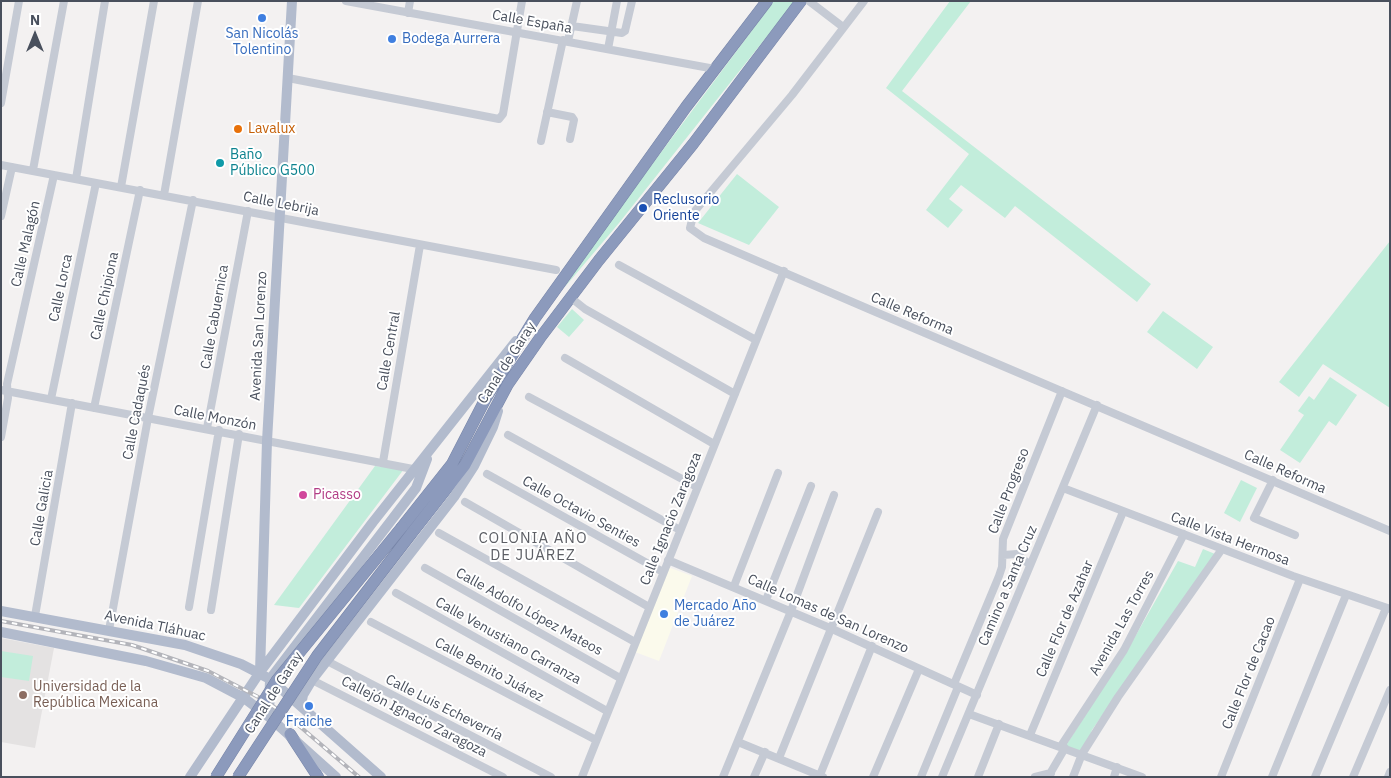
<!DOCTYPE html>
<html>
<head>
<meta charset="utf-8">
<style>
	body { margin:0 }
	#map { position:relative; width:1391px; height:778px; overflow:hidden; background:#f3f1f1; font-family:"IBM Plex Sans",sans-serif }
	canvas { display:block }
	.frame { position:absolute; inset:0; border:2px solid #49505d; pointer-events:none }
	.north { position:absolute; left:10px; top:10px; width:50px; height:50px; -webkit-text-stroke:4px #fff; paint-order:stroke; rotate:0deg; font-size:14px; font-weight:700; line-height:20px; text-align:center; color:#49505d }
	.north::after { content:''; display:block; margin:auto; width:18px; height:22px; background:#49505d; clip-path:polygon(50% 0,100% 100%,50% 72%,0 100%) }
</style>
</head>
<body>
<div id="map">
<canvas width="1391" height="778"></canvas>
<div class="frame"></div>
<div class="north">N</div>
</div>
<script>
const ctx = document.querySelector('canvas').getContext('2d');
ctx.lineJoin = 'round';
function fillPath(path, color) {
  ctx.fillStyle = color;
  ctx.fill(path, 'evenodd');
}
function poly(rows) {
  const path = new Path2D();
  for (const r of rows) {
    path.moveTo(r[0], r[1]);
    for (let i = 2; i < r.length; i += 2) path.lineTo(r[i], r[i + 1]);
  }
  return path;
}
function trace(path, color, width, dash) {
  ctx.strokeStyle = color;
  ctx.lineWidth = width;
  ctx.lineCap = dash ? 'butt' : 'round';
  ctx.setLineDash(dash || []);
  ctx.stroke(path);
}
function label(font, color, halo, rows, align = 'center') {
  ctx.font = font + ' "IBM Plex Sans",sans-serif';
  ctx.lineWidth = 4;
  ctx.setLineDash([]);
  ctx.textBaseline = 'middle';
  ctx.strokeStyle = halo;
  ctx.fillStyle = color;
  for (const [text, x, y, turn = 0] of rows) {
    ctx.save();
    ctx.translate(x, y);
    ctx.rotate((+turn || 0) * Math.PI / 180);
    ctx.textAlign = isNaN(turn) ? turn : align;
    if (halo) ctx.strokeText(text, 0, 0);
    ctx.fillText(text, 0, 0);
    ctx.restore();
  }
}
const commercial = poly([
	[668,567,692,576,659,661,635,652]
]);
const education = poly([
	[1,638,54,648,35,748,1,742]
]);
const green = poly([
	[774,1,795,1,619,223,564,288,612,218],
	[950,1,971,1,902,91,1151,284,1137,302,1015,206,1005,218,961,185,949,199,963,210,948,228,926,210,969,154,886,88],
	[737,174,779,207,749,245,698,223],
	[1390,241,1390,408,1323,364,1299,397,1279,382],
	[572,309,584,320,569,337,557,327],
	[1163,311,1213,347,1197,369,1147,332],
	[1330,377,1357,395,1336,426,1329,421,1300,463,1280,450,1304,415,1298,411,1309,396,1314,400],
	[375,466,404,469,299,608,274,605],
	[1241,480,1257,488,1240,522,1224,513],
	[1203,549,1215,554,1092,730,1083,754,1065,747,1132,642,1178,561,1195,567],
	[1,651,33,656,29,681,1,677]
]);
const minor = poly([
	[346,1,715,69],
	[809,1,843,27],
	[864,1,792,95,694,212,690,228,704,238,871,310,1390,531],
	[408,13,410,1],
	[572,26,622,33,625,31,632,1],
	[568,41,577,1],
	[608,49,617,1],
	[288,78,499,119,503,114,522,1],
	[1,103,19,1],
	[547,112,572,117,574,120,570,139],
	[541,141,563,40],
	[1,165,556,270],
	[33,170,64,1],
	[76,179,105,1],
	[121,187,154,1],
	[164,195,198,1],
	[1,216,12,167],
	[619,265,756,340],
	[570,297,585,309,735,394],
	[565,358,714,444],
	[1,390,418,470],
	[529,397,697,487],
	[51,399,96,183],
	[94,408,140,190],
	[207,428,248,211],
	[508,435,680,530],
	[1,437,8,398,7,384,54,175],
	[383,462,420,245],
	[487,474,663,572],
	[1273,480,1254,518,1295,535],
	[1063,488,1293,576,1390,609],
	[465,502,649,607],
	[439,533,635,642],
	[1003,555,1017,554,1030,565],
	[668,560,830,628,977,695],
	[425,568,620,678],
	[734,586,778,473],
	[396,593,607,711],
	[766,600,811,486],
	[189,607,219,430],
	[211,610,239,434],
	[35,616,72,403],
	[371,622,596,740],
	[109,630,148,418,193,200],
	[327,661,551,777],
	[312,680,503,777],
	[954,684,999,576,1002,567,1003,539,1062,391],
	[969,714,1142,777],
	[1030,735,1123,512],
	[738,742,823,777],
	[1061,746,1124,650,1184,534],
	[779,758,878,512],
	[820,775,872,646],
	[582,777,784,271],
	[723,777,791,611,834,495],
	[754,777,765,752],
	[873,777,919,669],
	[921,777,958,687],
	[942,777,1097,405],
	[978,777,999,724],
	[1035,777,1051,773],
	[1048,777,1065,748],
	[1073,777,1082,754,1118,697,1222,549],
	[1114,777,1117,767],
	[1221,777,1300,579],
	[1272,777,1346,595],
	[1315,777,1386,608],
	[1353,777,1390,690],
	[1388,777,1390,772]
]);
const major = poly([
	[1,611,185,645,241,664,270,679,381,777],
	[1,632,146,661,206,678,244,698,269,717,336,777],
	[260,672,267,441,292,1],
	[301,705,303,695,312,680,454,497,474,466,493,427,498,411],
	[269,717,270,679,416,488,427,459],
	[190,777,260,672,373,522,516,341]
]);
const highway = poly([
	[402,527,452,464,486,398,535,318,686,107,767,1],
	[411,534,465,465,508,384,540,338,599,260,693,144,801,1],
	[290,734,318,777]
]);
const rail = poly([
	[1,621,132,645,208,671,264,700,290,718,359,777]
]);
const highwayBridge = poly([
	[216,777,277,680,402,527],
	[238,777,317,656,411,534]
]);
const markers = [
	[262,18,5,"#3f7fe0"],
	[392,39,5,"#3f7fe0"],
	[238,129,5,"#e8710a"],
	[220,163,5,"#0f9aa8"],
	[643,208,5,"#1a4fb4"],
	[303,495,5,"#d1479c"],
	[664,614,5,"#3f7fe0"],
	[23,695,5,"#8d6e63"],
	[309,706,5,"#3f7fe0"]
];
const streetNames = [
	["Calle España",532,22,10],
	["Calle Lebrija",281,204,11],
	["Calle Malagón",26,244,-77],
	["Calle Lorca",61,288,-78],
	["Calle Chipiona",105,296,-78],
	["Calle Reforma",912,314,23],
	["Calle Cabuernica",215,317,-80],
	["Avenida San Lorenzo",259,336,-87],
	["Calle Central",389,351,-80],
	["Canal de Garay",507,363,-57],
	["Calle Cadaqués",137,412,-79],
	["Calle Monzón",215,418,11],
	["Calle Reforma",1285,472,24],
	["Calle Progreso",1009,491,-69],
	["Calle Galicia",42,508,-80],
	["Calle Octavio Senties",581,512,29],
	["Calle Ignacio Zaragoza",671,519,-68],
	["Calle Vista Hermosa",1230,539,21],
	["Camino a Santa Cruz",1008,586,-67],
	["Calle Adolfo López Mateos",529,612,29],
	["Calle Lomas de San Lorenzo",828,614,24],
	["Calle Flor de Azahar",1065,619,-67],
	["Avenida Las Torres",1122,623,-61],
	["Avenida Tláhuac",155,626,12],
	["Calle Venustiano Carranza",508,641,29],
	["Calle Benito Juárez",489,670,28],
	["Calle Flor de Cacao",1249,673,-68],
	["Canal de Garay",274,693,-57],
	["Calle Luis Echeverría",444,708,27],
	["Callejón Ignacio Zaragoza",414,717,27]
];
const shopNames = [
	["San Nicolás",262,34],
	["Tolentino",262,50],
	["Bodega Aurrera",402,39,"left"],
	["Mercado Año",674,606,"left"],
	["de Juárez",674,622,"left"],
	["Fraiche",309,722]
];
const foodNames = [
	["Lavalux",248,129]
];
const cultureNames = [
	["Baño",230,155],
	["Público G500",230,171]
];
const transitNames = [
	["Reclusorio",653,200],
	["Oriente",653,216]
];
const hotelNames = [
	["Picasso",313,495]
];
const educationNames = [
	["Universidad de la",33,687],
	["República Mexicana",33,703]
];
const neighbourhoodNames = [
	["COLONIA AÑO",533,539],
	["DE JUÁREZ",533,556]
];
fillPath(commercial, '#fbfaec');
fillPath(education, '#e4e2e2');
fillPath(green, '#c2eddb');
trace(highway, '#7785a8', 12);
trace(minor, '#c5cad4', 8);
trace(major, '#b2bbcd', 10);
trace(highway, '#8c9abc', 11);
trace(rail, '#b3b4ba', 4);
trace(rail, '#fff', 2, [5.5]);
trace(highwayBridge, '#7785a8', 12, []);
trace(highwayBridge, '#8c9abc', 11);
for (const [x, y, r, color] of markers) {
  const dot = new Path2D();
  dot.arc(x, y, r, 0, 2 * Math.PI);
  ctx.fillStyle = color;
  ctx.fill(dot);
  trace(dot, '#fff', 2);
}
label('14px', '#49505d', '#fff', streetNames);
label('14px', '#366cbe', '#fff', shopNames);
label('14px', '#c56008', '#fff', foodNames, 'left');
label('14px', '#0d838f', '#fff', cultureNames, 'left');
label('14px', '#164399', '#fff', transitNames, 'left');
label('14px', '#b23c85', '#fff', hotelNames, 'left');
label('14px', '#785e54', '#fff', educationNames, 'left');
ctx.letterSpacing = '1px';
label('15px', '#5d5f65', '#fff', neighbourhoodNames);
ctx.letterSpacing = '0px';
</script>
</body>
</html>
